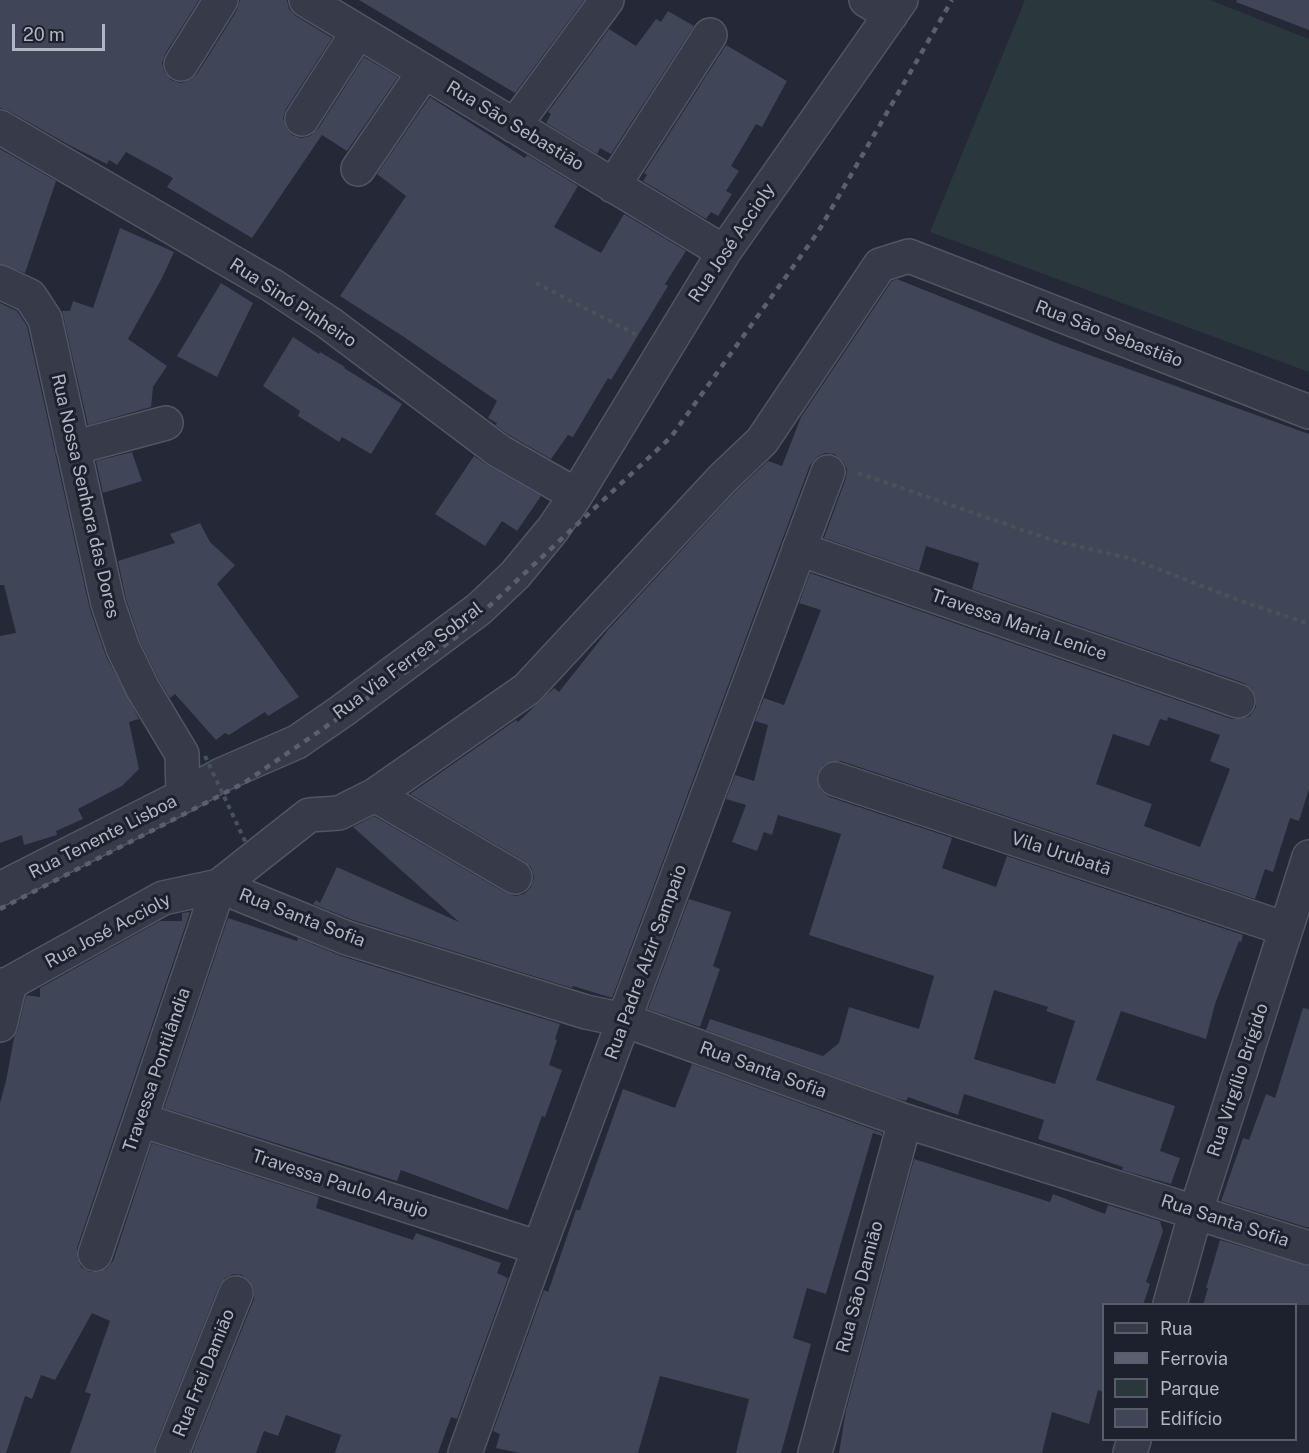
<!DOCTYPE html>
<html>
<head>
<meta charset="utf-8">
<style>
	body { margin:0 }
	#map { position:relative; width:1309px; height:1453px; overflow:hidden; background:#242837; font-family:"Public Sans",sans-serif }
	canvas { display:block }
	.legend { position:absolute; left:1102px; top:1303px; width:195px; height:138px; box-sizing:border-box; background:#1d202d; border:2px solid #595c69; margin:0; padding:8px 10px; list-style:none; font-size:18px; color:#b2b5c4 }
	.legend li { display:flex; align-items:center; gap:12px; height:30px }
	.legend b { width:30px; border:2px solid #595c69 }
	.scale { position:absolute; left:12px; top:24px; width:93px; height:27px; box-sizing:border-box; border:3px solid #b2b5c4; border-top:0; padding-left:8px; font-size:18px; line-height:21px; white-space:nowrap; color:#b2b5c4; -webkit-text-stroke:4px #1d202d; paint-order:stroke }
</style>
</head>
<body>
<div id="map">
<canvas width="1309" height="1453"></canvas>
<ul class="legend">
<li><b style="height:8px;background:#373a48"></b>Rua</li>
<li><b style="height:8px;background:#5c5f71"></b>Ferrovia</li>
<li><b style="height:16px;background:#2a383d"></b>Parque</li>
<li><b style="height:16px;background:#404557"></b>Edifício</li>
</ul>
<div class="scale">20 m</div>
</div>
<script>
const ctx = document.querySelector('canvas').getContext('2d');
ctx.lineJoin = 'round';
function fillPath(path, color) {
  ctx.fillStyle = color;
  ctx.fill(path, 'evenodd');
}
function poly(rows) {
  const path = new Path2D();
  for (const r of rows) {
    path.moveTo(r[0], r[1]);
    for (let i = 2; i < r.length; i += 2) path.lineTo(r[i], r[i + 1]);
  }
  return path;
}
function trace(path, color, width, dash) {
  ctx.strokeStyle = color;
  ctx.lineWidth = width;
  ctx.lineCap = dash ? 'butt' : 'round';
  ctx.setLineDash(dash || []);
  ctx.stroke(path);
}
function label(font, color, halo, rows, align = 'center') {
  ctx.font = font + ' "Public Sans",sans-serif';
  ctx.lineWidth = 6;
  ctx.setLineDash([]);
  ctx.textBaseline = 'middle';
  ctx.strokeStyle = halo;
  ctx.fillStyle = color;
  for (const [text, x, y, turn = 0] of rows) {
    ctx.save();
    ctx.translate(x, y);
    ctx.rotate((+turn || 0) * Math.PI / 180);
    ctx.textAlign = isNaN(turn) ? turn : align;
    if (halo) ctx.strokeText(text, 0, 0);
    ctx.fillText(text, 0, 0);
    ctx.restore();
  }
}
const green = poly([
	[1025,0,1210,0,1309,39,1309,372,930,232]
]);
const building = poly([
	[0,0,199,0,165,54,162,63,164,72,171,80,181,83,190,80,197,74,237,10,240,0,287,0,289,9,296,16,332,38,286,109,283,118,286,128,292,135,301,138,310,136,318,129,364,57,398,77,347,151,322,135,252,238,167,187,173,178,126,152,117,165,109,160,107,164,69,145,9,111,0,108],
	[359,0,584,0,515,93],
	[1237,0,1309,0,1309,30,1236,2],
	[668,11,694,26,611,154,600,148,597,154,546,123,551,114,548,112,609,29,636,46,656,19,661,22],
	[726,45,787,81,762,127,756,124,731,166,739,171,726,191,732,194,718,216,711,212,706,219,643,181,647,175,644,173],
	[430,97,525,158,527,155,578,186,554,227,601,253,624,214,686,251,665,284,668,286,611,380,608,378,573,437,568,435,551,459,509,435,495,425,497,423,488,418,497,401,404,337,340,296,406,196,377,174],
	[0,149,56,181,25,273,0,264],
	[120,228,174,252,162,278,128,339,167,366,153,387,151,407,88,425,62,311,70,311,73,301,93,308],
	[897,279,1059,344,1309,434,1309,789,1299,821,1290,818,1273,872,1265,869,1255,899,841,761,832,761,823,765,817,774,817,782,821,791,829,797,952,838,942,868,996,887,1007,856,1243,935,1241,942,1239,941,1215,1004,1206,1039,1121,1011,1096,1080,1175,1106,1160,1151,1180,1158,1171,1184,1122,1170,1123,1167,1038,1139,1044,1120,964,1094,958,1115,908,1097,906,1101,895,1098,706,1030,710,1019,823,1056,839,1043,849,1007,919,1029,934,976,809,935,841,834,778,815,772,835,764,832,757,851,732,842,746,805,726,799,735,775,754,781,768,725,755,721,764,698,784,705,821,610,799,603,810,573,1232,719,1241,719,1250,716,1256,707,1256,698,1252,689,1244,683,972,589,979,563,926,546,919,571,824,538,846,478,847,469,843,461,834,454,825,453,817,457,810,465,612,998,573,986,572,988,353,920,313,904,316,900,320,903,337,867,459,922,353,827,374,816,506,893,515,896,524,894,531,887,534,877,531,867,524,861,410,794,516,720,518,722,554,688,559,692,608,630,736,491,768,461,782,466,801,417,892,281],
	[1168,717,1220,735,1210,761,1230,769,1200,847,1144,826,1152,804,1096,784,1113,734,1149,746,1160,719,1167,721],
	[994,990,1048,1007,1046,1011,1075,1021,1055,1084,974,1059],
	[221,283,253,303,217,377,177,356],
	[0,303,17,311,27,326,90,610,106,656,139,719,129,722,139,769,122,786,78,809,83,819,56,831,57,835,24,845,22,835,0,843,0,636,16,633,4,585,0,585],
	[293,337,319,354,320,352,345,367,344,368,402,404,371,454,342,437,339,442,298,416,300,411,263,386],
	[132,452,142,481,103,493,96,461],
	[474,456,490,467,541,496,517,531,502,521,485,546,435,514],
	[200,523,210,542,235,565,217,584,299,697,268,716,265,712,229,735,225,733,216,740,175,694,170,698,159,680,140,641,126,599,118,561,175,543,170,534],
	[689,899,731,912,713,966,720,969,700,1027,648,1009],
	[190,912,77,1248,77,1258,81,1267,90,1272,98,1272,107,1268,113,1261,152,1143,319,1197,316,1208,413,1240,416,1233,501,1263,497,1273,508,1278,457,1419,451,1417,438,1453,335,1453,341,1435,286,1415,278,1436,264,1431,256,1453,192,1453,254,1299,254,1290,250,1281,242,1275,234,1274,225,1278,219,1286,155,1446,154,1453,70,1453,91,1394,85,1392,110,1321,92,1313,55,1380,41,1375,32,1399,25,1396,6,1453,0,1453,0,1103,6,1081,14,1038,18,1029,26,995,40,997,40,988,160,921,182,921,182,913],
	[228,918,297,941,298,938,341,956,560,1024,555,1039,557,1040,549,1065,562,1070,545,1117,542,1116,508,1210,401,1170,397,1181,164,1108],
	[1303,1008,1309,1009,1309,1228,1221,1201,1243,1138,1249,1140,1266,1094,1275,1098],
	[692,1064,882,1133,882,1136,873,1133,826,1294,807,1288,793,1338,811,1344,781,1453,736,1453,749,1399,660,1376,638,1453,519,1453,496,1448,500,1434,493,1431,544,1290,548,1292,576,1210,580,1210,623,1089,675,1108],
	[914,1159,1050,1202,1053,1194,1105,1214,1108,1205,1160,1221,1163,1231,1146,1282,1150,1284,1143,1305,1104,1305,1104,1392,1098,1390,1089,1424,1052,1412,1042,1453,839,1453,846,1410],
	[1220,1240,1309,1266,1309,1305,1203,1305,1208,1288,1206,1288]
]);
const path = poly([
	[536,283,637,335],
	[858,473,1052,540,1132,559,1241,601,1309,624]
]);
const minor = poly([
	[306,0,724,252],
	[866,0,891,15],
	[181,64,221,0],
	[302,119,358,32],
	[514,126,607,0],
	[0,127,273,286,329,323,499,451,576,495],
	[358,169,424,72],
	[613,186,710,35],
	[0,282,30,296,45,319,108,604,123,648,143,689,182,754,183,796],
	[73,448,166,423],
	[799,549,1238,701],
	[835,779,1286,929],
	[375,795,515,877],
	[219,886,347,938,586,1012,624,1020,905,1121,1309,1248],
	[0,889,183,796,221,775,297,742,342,711,479,609,515,575,553,529,576,495,724,252,901,0],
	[0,986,10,983,163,898,219,886,309,815,339,813,375,795,527,689,723,478,762,441,880,265,909,256,1309,412],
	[0,1025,10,983],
	[141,1120,539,1248],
	[95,1254,219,886],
	[1170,1304,1196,1211,1309,857],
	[172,1453,236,1293],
	[465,1453,539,1248,828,472],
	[815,1453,905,1121],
	[1130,1453,1134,1440]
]);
const rail = poly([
	[0,909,244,783,455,638,671,437,818,232,952,0]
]);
const pathBridge = poly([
	[205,756,246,843]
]);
const streetNames = [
	["Rua São Sebastião",515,126,31],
	["Rua José Accioly",732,243,-56],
	["Rua Sinó Pinheiro",293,303,33],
	["Rua São Sebastião",1109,334,21],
	["Rua Nossa Senhora das Dores",85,496,77],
	["Travessa Maria Lenice",1019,625,19],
	["Rua Via Ferrea Sobral",408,661,-37],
	["Rua Tenente Lisboa",103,837,-27],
	["Vila Urubatã",1061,854,18],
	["Rua Santa Sofia",302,918,21],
	["Rua José Accioly",108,931,-28],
	["Rua Padre Alzir Sampaio",646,962,-70],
	["Travessa Pontilândia",157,1070,-71],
	["Rua Santa Sofia",763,1070,20],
	["Rua Virgílio Brígido",1238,1080,-72],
	["Travessa Paulo Araujo",340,1184,18],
	["Rua Santa Sofia",1225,1221,18],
	["Rua São Damião",860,1287,-75],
	["Rua Frei Damião",204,1373,-68]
];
fillPath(green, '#2a383d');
fillPath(building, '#404557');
trace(minor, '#525563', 36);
trace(path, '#47535a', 4, [4.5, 4.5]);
trace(minor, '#373a48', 33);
trace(rail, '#5c5f71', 4.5, [6, 6]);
trace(pathBridge, '#47535a', 4, [4.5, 4.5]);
label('18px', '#b2b5c4', '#1d202d', streetNames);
</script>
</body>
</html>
